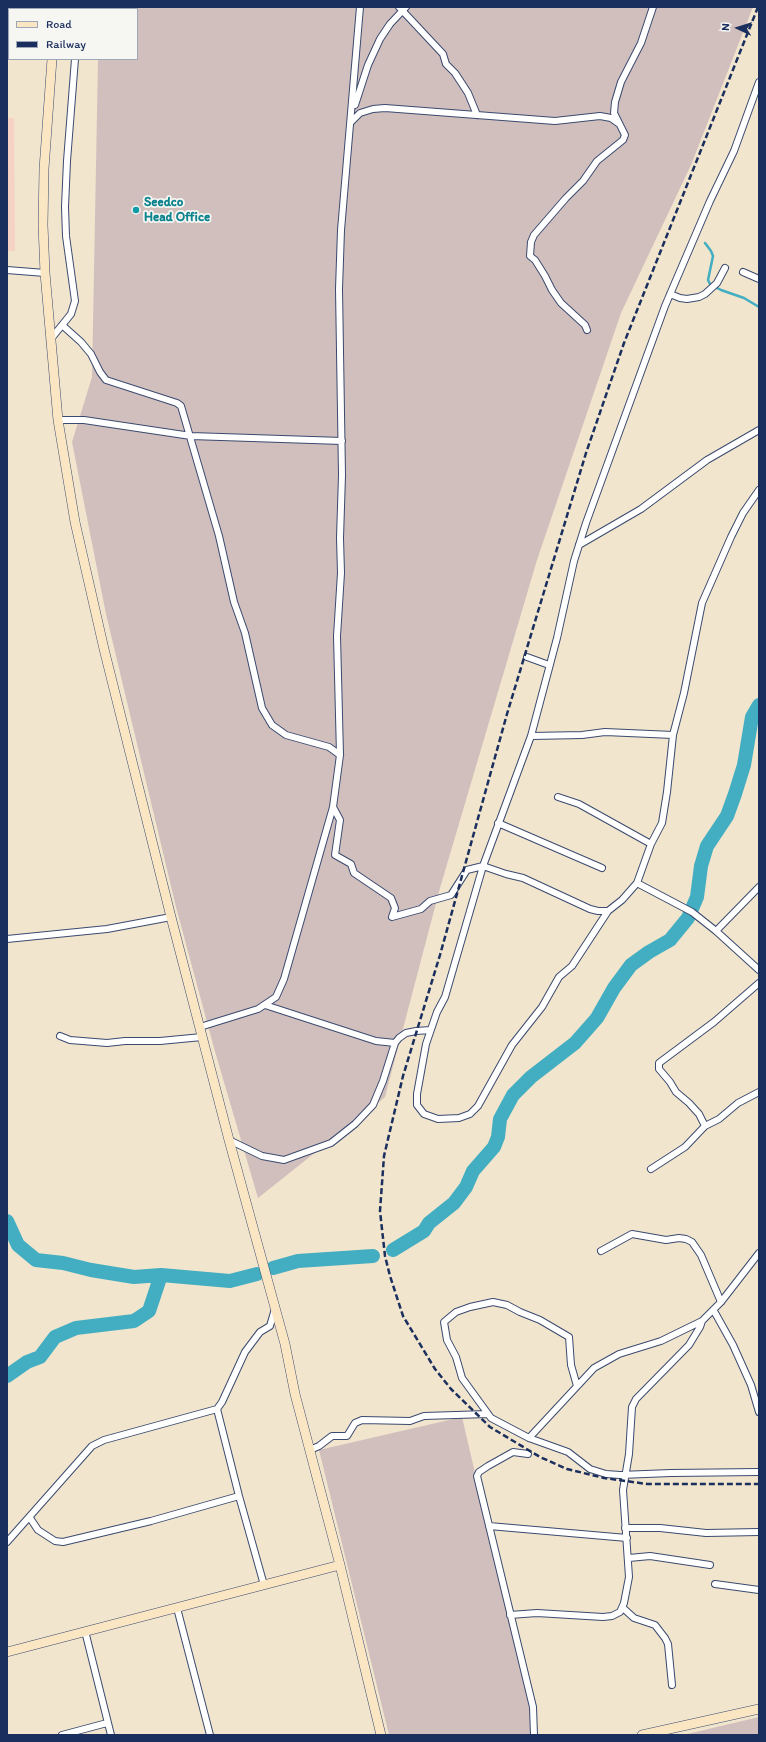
<!DOCTYPE html>
<html>
<head>
<meta charset="utf-8">
<style>
	body { margin:0 }
	#map { position:relative; width:766px; height:1742px; overflow:hidden; background:#f1e5cd; font-family:Itim,sans-serif }
	canvas { display:block }
	.frame { position:absolute; inset:0; border:8px solid #1b2f5e; pointer-events:none }
	.legend { position:absolute; left:8px; top:8px; width:130px; height:52px; box-sizing:border-box; background:#f6f6f2; border:1px solid #9ea6b7; margin:0; padding:5px 7px; list-style:none; font-size:12px; color:#1b2f5e }
	.legend li { display:flex; align-items:center; gap:8px; height:20px }
	.legend b { width:20px; border:1px solid #9ea6b7 }
	.north { position:absolute; left:718px; top:8px; width:40px; height:40px; -webkit-text-stroke:3px #f6f6f2; paint-order:stroke; rotate:274deg; font-size:11px; font-weight:700; line-height:16px; text-align:center; color:#1b2f5e }
	.north::after { content:''; display:block; margin:auto; width:14px; height:18px; background:#1b2f5e; clip-path:polygon(50% 0,100% 100%,50% 72%,0 100%) }
</style>
</head>
<body>
<div id="map">
<canvas width="766" height="1742"></canvas>
<div class="frame"></div>
<ul class="legend">
<li><b style="height:5px;background:#fbe6c4"></b>Road</li>
<li><b style="height:5px;background:#1b2f5e"></b>Railway</li>
</ul>
<div class="north">N</div>
</div>
<script>
const ctx = document.querySelector('canvas').getContext('2d');
ctx.lineJoin = 'round';
function fillPath(path, color) {
  ctx.fillStyle = color;
  ctx.fill(path, 'evenodd');
}
function poly(rows) {
  const path = new Path2D();
  for (const r of rows) {
    path.moveTo(r[0], r[1]);
    for (let i = 2; i < r.length; i += 2) path.lineTo(r[i], r[i + 1]);
  }
  return path;
}
function trace(path, color, width, dash) {
  ctx.strokeStyle = color;
  ctx.lineWidth = width;
  ctx.lineCap = dash ? 'butt' : 'round';
  ctx.setLineDash(dash || []);
  ctx.stroke(path);
}
function label(font, color, halo, rows, align = 'center') {
  ctx.font = font + ' Itim,sans-serif';
  ctx.lineWidth = 3.5;
  ctx.setLineDash([]);
  ctx.textBaseline = 'middle';
  ctx.strokeStyle = halo;
  ctx.fillStyle = color;
  for (const [text, x, y, turn = 0] of rows) {
    ctx.save();
    ctx.translate(x, y);
    ctx.rotate((+turn || 0) * Math.PI / 180);
    ctx.textAlign = isNaN(turn) ? turn : align;
    if (halo) ctx.strokeText(text, 0, 0);
    ctx.fillText(text, 0, 0);
    ctx.restore();
  }
}
const built = poly([
	[7,118,14,118,15,251,7,251]
]);
const industrial = poly([
	[99,7,753,7,691,165,621,313,537,560,440,888,385,1097,258,1198,214,1048,176,907,106,614,72,442,92,377,98,59,137,59,137,9,99,9],
	[462,1417,536,1735,389,1735,319,1450],
	[759,1717,759,1735,683,1735]
]);
const stream = poly([
	[705,243,711,251,713,256,708,280,710,284,721,290,744,298,759,307]
]);
const river = poly([
	[7,1221,18,1245,36,1260,63,1263,91,1270,134,1277,161,1275,230,1281,257,1274],
	[393,1250,424,1231,429,1223,454,1203,466,1187,473,1171,494,1147,498,1137,500,1119,513,1095,531,1077,575,1043,597,1018,614,988,631,965,649,952,670,940,688,918,697,897,701,866,707,846,727,816,735,794,744,765,752,717,759,705],
	[273,1268,298,1261,373,1256],
	[7,1376,27,1362,40,1357,55,1337,76,1328,134,1321,149,1311,161,1275]
]);
const street = poly([
	[88,7,88,9],
	[399,7,443,54,446,64,455,73,468,93,477,115],
	[81,9,82,7],
	[355,105,368,65,380,39,390,24,406,7],
	[351,122,360,113,373,109,385,108,555,121,600,116,611,118,618,123],
	[7,270,45,273],
	[743,272,759,279],
	[670,294,680,298,687,299,699,297,705,294,717,283,725,268],
	[62,325,81,342,91,354,100,372,106,380,177,403,181,406,219,536,234,602,245,633,262,708,272,725,286,735,329,747,340,755],
	[587,330,585,325,561,303,552,290,545,276,535,260,530,256,531,242,534,235,566,198,583,181,597,161,623,140,625,135,614,113,615,102,621,82,641,43,653,7],
	[50,340,71,314,75,301,66,236,65,207,67,161,75,59],
	[58,420,84,420,191,436,342,441],
	[579,545,641,509,707,460,759,430],
	[527,657,549,665],
	[531,736,582,735,605,732,673,735],
	[558,797,579,804,651,844],
	[333,807,340,820,335,855,351,864,354,873,391,898,395,908,392,917,421,909,430,901,451,895,467,870,483,866,506,874,523,878,590,909,598,911,608,911,622,900,637,883,651,844,662,823,667,792,673,735,684,693,702,603,731,537,743,513,759,490],
	[498,823,602,868],
	[637,883,692,912,716,931,759,970],
	[608,911,572,966,559,977,542,1007,512,1045,478,1106,470,1114,459,1118,438,1119,424,1114,417,1105,417,1094,426,1044,437,1012,445,997,483,866,531,736,557,638,574,561,586,523,665,306,710,201,734,151,759,82],
	[716,931,759,887],
	[7,939,107,929,171,917],
	[265,1005,376,1041,395,1043],
	[200,1027,258,1009,276,997,284,979,333,807,340,755,337,636,341,573,340,538,342,475,339,289,341,230,360,7],
	[60,1036,70,1040,107,1043,125,1041,160,1041,202,1037],
	[705,1126,699,1114,689,1103,676,1092,670,1082,659,1069,659,1063,714,1022,759,983],
	[229,1140,262,1156,284,1160,331,1143,355,1124,373,1105,383,1081,395,1043,399,1038,406,1033,416,1031,430,1030],
	[651,1169,685,1147,705,1126,719,1119,738,1103,759,1092],
	[601,1251,632,1234,666,1240,679,1238,686,1239,692,1242,701,1255,721,1302],
	[714,1311,733,1345,751,1385,759,1412],
	[577,1386,571,1365,569,1337,540,1320,520,1312,507,1305,493,1302,470,1307,456,1312,444,1322,447,1340,456,1357,462,1378,491,1418,529,1438,568,1452,590,1469,606,1474,620,1475,671,1473,759,1472],
	[217,1409,239,1496,264,1585],
	[529,1438,594,1368,619,1354,661,1341,702,1321,721,1302,759,1253],
	[310,1450,319,1446,332,1436,347,1436,355,1423,362,1420,410,1421,424,1416,488,1414],
	[528,1454,513,1452,488,1466,479,1472,477,1476,533,1707,534,1735],
	[30,1518,38,1530,55,1541,63,1542,151,1521,239,1496],
	[489,1526,627,1538],
	[625,1528,660,1528,706,1533,759,1532],
	[7,1542,92,1446,104,1440,217,1409,222,1402,245,1352,260,1332,270,1326,275,1309],
	[629,1558,650,1556,710,1565],
	[715,1584,759,1590],
	[177,1608,210,1735],
	[623,1608,634,1618,655,1625,665,1638,668,1644,672,1685],
	[510,1615,537,1613,603,1617,612,1616,620,1612,624,1603,629,1577,623,1490,629,1454,632,1407,636,1399,689,1345,700,1327,702,1321],
	[85,1631,111,1735],
	[62,1735,107,1723]
]);
const secondary = poly([
	[55,9,55,7],
	[52,59,44,169,43,225,45,273,58,420,75,522,104,649,171,917,229,1140,285,1344,295,1394,340,1565,381,1735],
	[7,1652,340,1565],
	[642,1735,759,1709]
]);
const rail = poly([
	[758,7,624,343,586,453,507,714,440,955,403,1076,384,1156,380,1211,385,1256,390,1276,403,1316,435,1369,451,1389,490,1427,540,1457,567,1469,604,1478,647,1484,759,1484]
]);
const markers = [
	[136,210,4,"#0f9aa8"]
];
const cultureNames = [
	["Seedco",144,203],
	["Head Office",144,218]
];
fillPath(built, '#f6d2c4');
fillPath(industrial, '#d1bfbe');
trace(stream, '#43aec1', 2.5);
trace(river, '#43aec1', 14);
trace(street, '#3b4a6f', 8);
trace(secondary, '#3b4a6f', 10);
trace(street, '#fff', 6);
trace(secondary, '#fbe6c4', 9);
trace(rail, '#1b2f5e', 2.5, [6, 3]);
for (const [x, y, r, color] of markers) {
  const dot = new Path2D();
  dot.arc(x, y, r, 0, 2 * Math.PI);
  ctx.fillStyle = color;
  ctx.fill(dot);
  trace(dot, '#f6f6f2', 1.5);
}
label('bold 13px', '#0d838f', '#f6f6f2', cultureNames, 'left');
</script>
</body>
</html>
